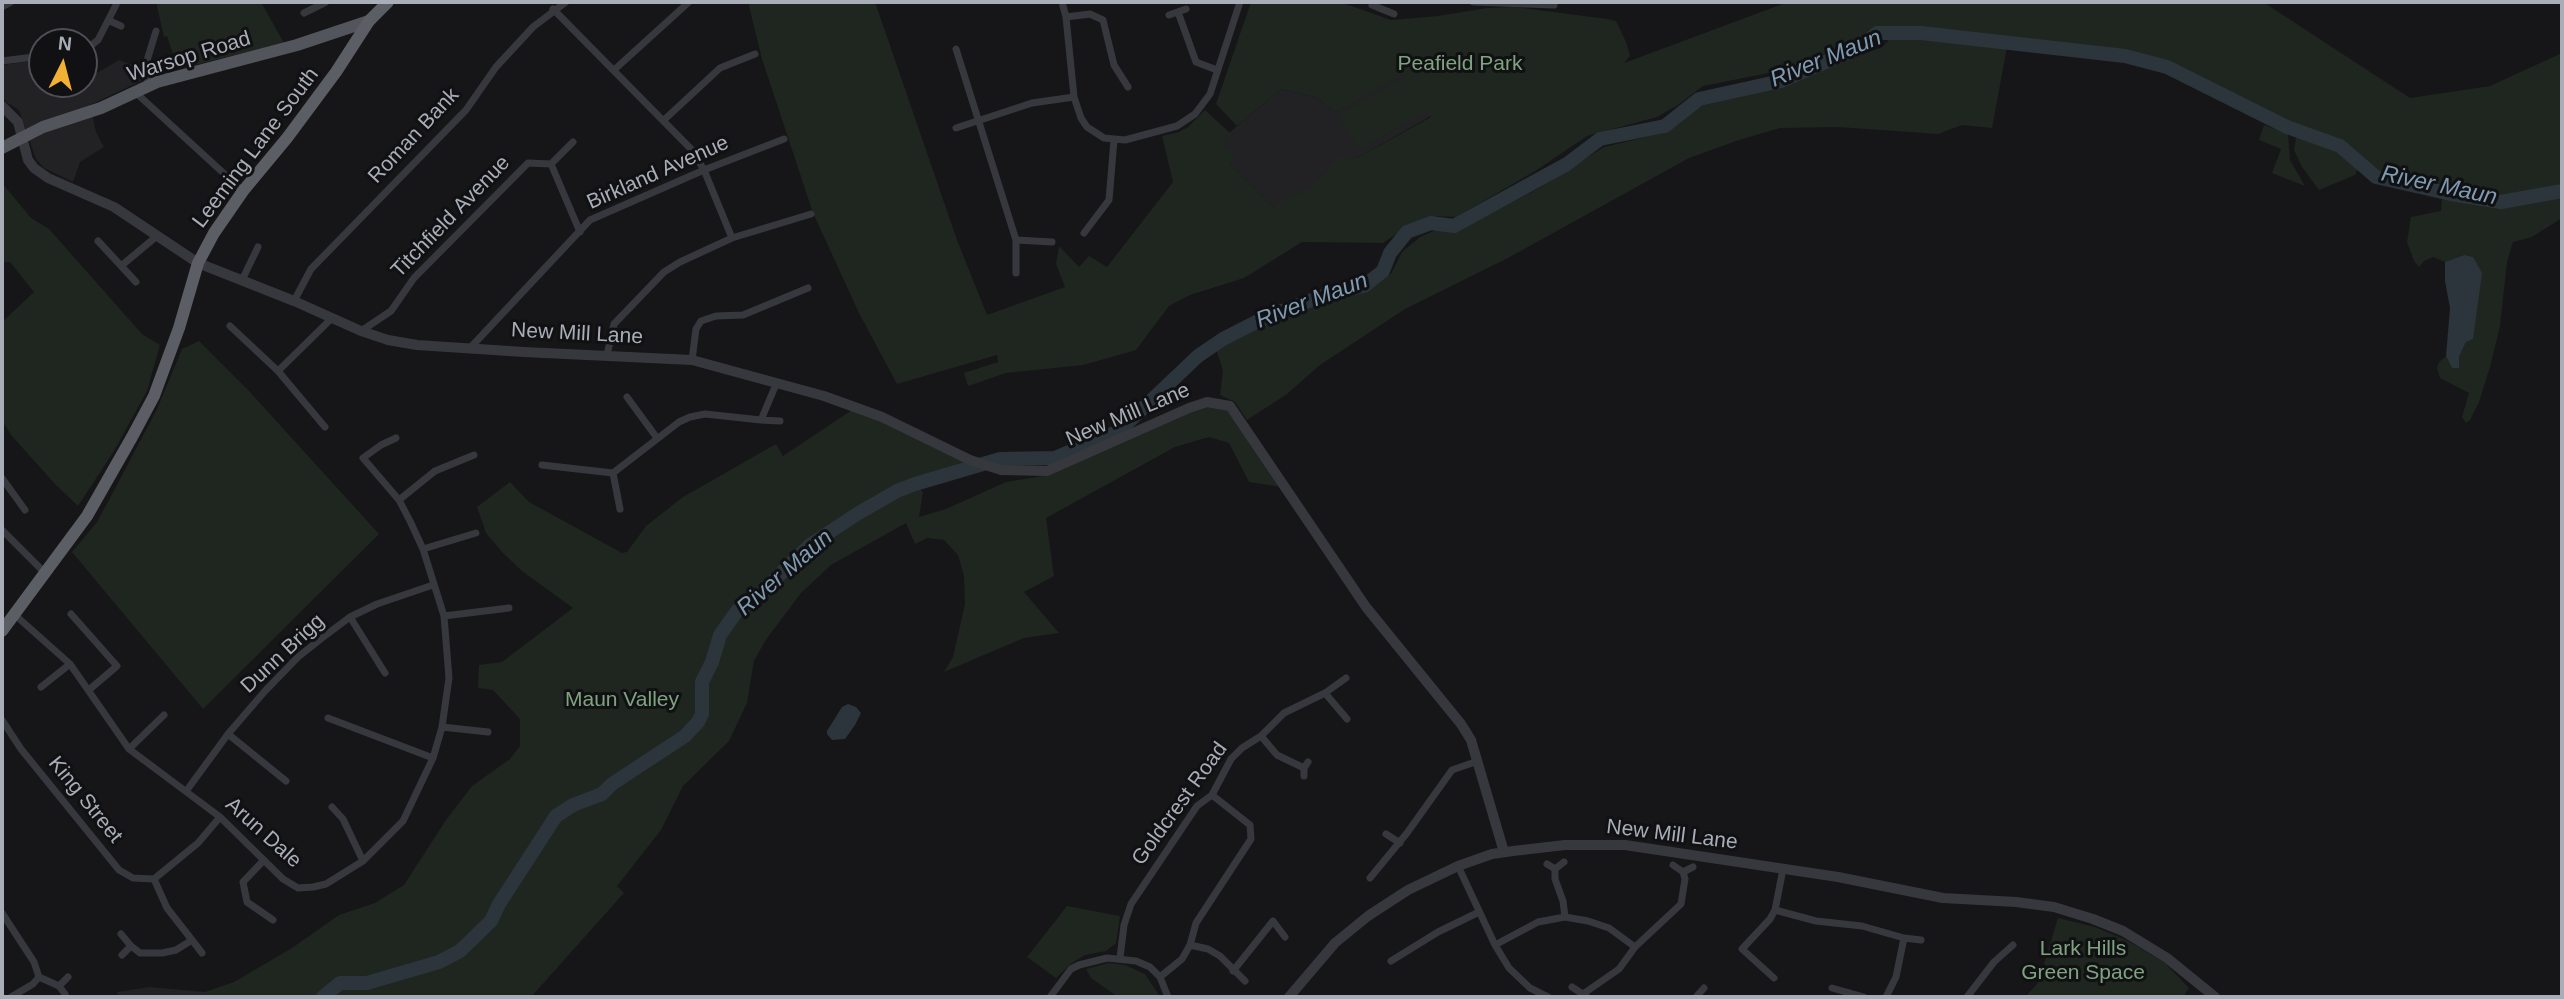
<!DOCTYPE html>
<html>
<head>
<meta charset="utf-8">
<style>
	body { margin:0 }
	#map { position:relative; width:2564px; height:999px; overflow:hidden; background:#161618; font-family:Helvetica,sans-serif }
	canvas { display:block }
	.frame { position:absolute; inset:0; border:4px solid #a8adb8; pointer-events:none }
	.north { position:absolute; left:28px; top:28px; width:70px; height:70px; box-sizing:border-box; background:#111113; border:2px solid #4d4f55; border-radius:50%; rotate:6deg; font-size:19px; font-weight:700; line-height:28px; text-align:center; color:#a8adb8 }
	.north::after { content:''; display:block; margin:auto; width:24px; height:32px; background:#f2b134; clip-path:polygon(50% 0,100% 100%,50% 72%,0 100%) }
</style>
</head>
<body>
<div id="map">
<canvas width="2564" height="999"></canvas>
<div class="frame"></div>
<div class="north">N</div>
</div>
<script>
const ctx = document.querySelector('canvas').getContext('2d');
ctx.lineJoin = 'round';
function fillPath(path, color) {
  ctx.fillStyle = color;
  ctx.fill(path, 'evenodd');
}
function poly(rows) {
  const path = new Path2D();
  for (const r of rows) {
    path.moveTo(r[0], r[1]);
    for (let i = 2; i < r.length; i += 2) path.lineTo(r[i], r[i + 1]);
  }
  return path;
}
function trace(path, color, width, dash) {
  ctx.strokeStyle = color;
  ctx.lineWidth = width;
  ctx.lineCap = dash ? 'butt' : 'round';
  ctx.setLineDash(dash || []);
  ctx.stroke(path);
}
function label(font, color, halo, rows, align = 'center') {
  ctx.font = font + ' Helvetica,sans-serif';
  ctx.lineWidth = 6;
  ctx.setLineDash([]);
  ctx.textBaseline = 'middle';
  ctx.strokeStyle = halo;
  ctx.fillStyle = color;
  for (const [text, x, y, turn = 0] of rows) {
    ctx.save();
    ctx.translate(x, y);
    ctx.rotate((+turn || 0) * Math.PI / 180);
    ctx.textAlign = isNaN(turn) ? turn : align;
    if (halo) ctx.strokeText(text, 0, 0);
    ctx.fillText(text, 0, 0);
    ctx.restore();
  }
}
const built = poly([
	[42,60,42,84,84,84,84,77,92,76,119,60,142,68,145,79,90,105,96,132,104,147,80,162,73,182,44,168,36,159,19,110,6,102,2,95,2,65],
	[1405,72,1431,116,1357,158,1327,170,1304,194,1274,208,1229,163,1222,143,1229,133,1281,89,1318,98,1335,113],
	[149,987,205,992,206,997,119,997,117,992]
]);
const green = poly([
	[156,2,261,2,284,43,178,69,167,36,164,37],
	[748,2,875,2,957,240,987,315,1065,287,1056,264,1059,246,1079,267,1089,256,1107,267,1173,182,1162,136,1179,132,1188,127,1205,110,1231,134,1222,143,1236,154,1229,163,1274,208,1293,194,1304,193,1341,156,1350,159,1357,158,1431,117,1427,111,1359,150,1339,115,1407,76,1405,73,1335,113,1318,98,1281,89,1237,126,1216,104,1251,2,1340,2,1391,20,1438,16,1487,8,1515,7,1607,19,1616,21,1626,42,1630,56,1624,63,1788,2,2263,2,2410,98,2490,86,2562,53,2562,184,2500,196,2380,172,2328,140,2161,60,2109,50,1998,35,1877,26,1858,41,1809,65,1703,86,1678,105,1657,117,1587,136,1537,170,1456,217,1434,216,1405,228,1383,243,1302,242,1244,278,1190,295,1169,306,1136,350,1083,365,1006,373,968,386,964,373,998,362,997,355,897,384,859,313,813,213,762,59],
	[1893,36,1931,37,2007,47,1992,128,1962,125,1938,134,1838,127,1780,128,1739,140,1689,158,1508,258,1405,309,1320,365,1287,394,1247,420,1235,402,1220,395,1223,370,1216,349,1268,322,1329,299,1367,289,1391,274,1402,252,1420,237,1438,229,1456,232,1539,188,1604,147,1664,133,1701,100,1779,85,1849,57,1881,48],
	[2264,125,2288,134,2290,160,2305,186,2272,173,2281,149,2259,140],
	[2296,137,2343,152,2359,166,2355,175,2319,190,2302,167,2294,150],
	[2,183,31,218,49,229,142,334,160,345,147,391,114,451,78,506,55,484,11,435,2,420,2,322,34,292,10,262,2,262],
	[2562,194,2562,218,2532,237,2513,242,2507,262,2500,326,2490,367,2479,402,2470,420,2466,423,2462,417,2469,393,2440,378,2437,368,2439,362,2446,356,2452,368,2459,368,2459,357,2466,342,2464,255,2445,262,2433,257,2424,261,2419,267,2414,261,2407,242,2411,217,2441,211,2442,199,2501,205],
	[199,341,249,391,379,534,203,709,72,552,97,522,109,500,157,409,182,349],
	[1197,407,1224,407,1234,415,1282,487,1249,482,1229,443,1209,437,1175,447,1046,518,1054,576,1024,592,1059,633,1024,638,944,672,953,657,965,604,964,576,958,555,944,540,927,538,915,544,906,523,831,565,801,593,765,641,754,661,747,703,729,741,683,786,661,830,617,886,624,893,531,997,206,997,205,992,234,982,292,948,339,915,375,903,404,885,446,820,472,786,510,759,520,746,520,719,493,690,478,688,479,665,502,662,573,608,522,571,502,552,486,533,477,507,510,482,529,502,622,553,627,552,646,526,683,497,776,444,783,456,855,408,972,463,922,477,880,499,809,543,763,592,796,559,816,544,914,483,923,492,919,517,946,509,1006,482,1048,475],
	[1067,906,1120,916,1116,943,1106,951,1085,955,1072,963,1056,978,1027,957],
	[2058,918,2095,927,2128,941,2164,962,2189,988,2183,997,2025,997,2038,983],
	[1109,963,1125,965,1145,974,1160,997,1118,997,1091,978,1086,969]
]);
const water = poly([
	[2464,255,2473,257,2482,273,2473,339,2466,342,2459,357,2459,368,2452,368,2446,356,2450,308,2445,281,2445,262],
	[848,704,856,707,861,713,855,725,845,739,832,740,827,734,827,731,842,707]
]);
const river = poly([
	[323,997,340,983,367,983,439,962,460,951,491,921,499,904,556,816,573,805,602,794,612,784,685,736,698,722,702,714,702,682,712,662,720,635,737,611,754,600,810,545,857,514,897,491,915,484,1000,459,1055,458,1119,431,1198,356,1223,339,1268,316,1334,292,1364,286,1383,271,1390,253,1407,232,1431,223,1454,226,1567,164,1600,139,1665,126,1699,99,1781,81,1861,47,1877,33,1921,33,2125,56,2167,67,2287,127,2340,146,2376,177,2451,194,2501,202,2562,191]
]);
const minor = poly([
	[1062,2,1066,17,1074,97,1081,118,1087,127,1104,138,1125,140,1177,126,1195,114,1210,94,1240,2],
	[1473,2,1554,5],
	[1372,5,1394,14],
	[2,7,11,2],
	[553,9,692,150,704,170,732,238],
	[1178,12,1196,62,1217,70],
	[304,13,326,2],
	[1169,15,1186,9],
	[1066,17,1090,14,1103,20,1114,65,1128,87],
	[110,21,121,26],
	[956,49,1016,240,1016,273],
	[84,51,98,40,116,5],
	[2,61,42,56],
	[614,70,689,2],
	[149,86,145,67,156,31],
	[135,92,243,191],
	[664,120,720,68,755,54],
	[956,128,1032,103,1074,97],
	[551,164,580,232],
	[1084,233,1109,200,1114,140],
	[1016,240,1052,242],
	[98,241,136,282],
	[121,266,157,236],
	[242,280,258,247],
	[294,301,311,269,466,110,496,67,533,27,566,2],
	[230,326,278,371,325,427],
	[361,331,391,311,414,278,528,163,551,164,573,142],
	[471,347,590,220,704,170,784,139],
	[607,355,614,324,664,272,680,262,732,238,811,214],
	[692,360,696,329,701,321,716,316,743,315,808,288],
	[278,371,332,318],
	[777,382,761,420,780,421],
	[627,397,657,438],
	[542,465,613,473,679,422,690,417,705,414,761,420],
	[613,473,620,509],
	[2,478,25,510],
	[399,500,435,471,474,455],
	[2,530,45,573],
	[423,549,476,533],
	[71,614,117,666,90,689],
	[15,615,70,664,129,749,220,817,283,879,298,888,313,887,326,884,363,861,403,821,433,758,442,727,449,678,444,616,423,549,410,521,399,500,363,458,381,445,396,438],
	[444,616,509,608],
	[350,617,385,673],
	[41,687,70,664],
	[1325,693,1347,719],
	[328,718,433,758],
	[2,720,21,749,119,870,133,878,154,879],
	[442,727,488,732],
	[228,734,286,781],
	[1261,736,1277,755,1304,768],
	[129,749,164,715],
	[1304,776,1304,768,1308,762],
	[187,790,228,734,265,691,298,657,322,638,350,617,377,604,433,585],
	[332,807,343,819,363,861],
	[1386,834,1400,843],
	[264,860,243,882,247,902,273,920],
	[1547,864,1555,869,1555,879,1563,901,1565,917],
	[1458,866,1495,945,1509,968,1530,988,1548,997],
	[1555,869,1564,862],
	[1683,872,1693,867],
	[1370,878,1407,833,1452,770,1478,761],
	[154,879,198,843,220,817],
	[1775,910,1816,921,1862,926,1904,938,1921,940],
	[2,913,34,962,39,977],
	[121,934,131,946],
	[192,940,202,953],
	[1190,945,1208,949,1220,956,1245,981],
	[1495,945,1538,922,1565,917,1588,921,1609,928,1635,947],
	[122,955,131,946,140,953,162,953,176,950,192,940,167,908,154,879],
	[1120,958,1124,925,1131,904,1197,806,1212,795,1231,759,1242,748,1261,736,1284,713,1325,693,1346,678],
	[1391,961,1438,932,1479,912],
	[1233,971,1273,921,1285,937],
	[39,977,59,986,65,994],
	[1160,977,1182,959,1190,945,1196,923,1251,839,1250,825,1212,795],
	[1774,978,1742,949,1770,919,1775,910,1783,869],
	[59,986,68,977],
	[1572,987,1587,997],
	[1832,988,1864,997],
	[1583,994,1619,969,1635,947,1681,904,1685,879,1683,872,1673,865],
	[11,997,33,984,39,977],
	[1050,997,1071,969,1079,965,1107,958,1136,961,1150,967,1160,977,1168,997],
	[1696,997,1704,988],
	[1886,997,1896,977,1904,938],
	[1967,997,1994,962,2013,945]
]);
const tertiary = poly([
	[2,106,18,122,28,160,34,168,48,178,114,207,198,263,294,301,361,331,388,340,417,345,524,352,692,360,824,396,882,417,970,460,1001,470,1047,471,1189,408,1207,402,1230,406,1366,607,1461,724,1471,740,1504,852],
	[1289,997,1335,943,1368,916,1408,890,1458,866,1492,854,1513,851,1565,845,1625,845,1838,877,1943,898,2016,902,2054,907,2093,919,2123,931,2167,958,2215,997]
]);
const primary = poly([
	[2,148,43,127,101,108,157,82,297,45,369,21]
]);
const trunk = poly([
	[2,631,87,516,132,437,154,396,179,328,198,263,214,233,243,191,287,138,336,72,369,21,388,2]
]);
const streetNames = [
	["Warsop Road",189,57,-17],
	["Roman Bank",414,136,-47],
	["Leeming Lane South",256,148,-53],
	["Birkland Avenue",658,173,-24],
	["Titchfield Avenue",451,217,-46],
	["New Mill Lane",577,334,3],
	["New Mill Lane",1128,415,-23],
	["Dunn Brigg",283,654,-43],
	["King Street",85,800,51],
	["Goldcrest Road",1180,804,-54],
	["Arun Dale",263,833,42],
	["New Mill Lane",1672,835,7]
];
const parkNames = [
	["Peafield Park",1460,64],
	["Maun Valley",622,700],
	["Lark Hills",2083,949],
	["Green Space",2083,973]
];
const waterNames = [
	["River Maun",1826,59,-22],
	["River Maun",2439,186,12],
	["River Maun",1312,301,-21],
	["River Maun",785,573,-41]
];
fillPath(built, '#222225');
fillPath(green, '#1e261f');
fillPath(water, '#2c353c');
trace(river, '#2c353c', 14);
trace(minor, '#37383d', 7);
trace(tertiary, '#37383d', 10);
trace(primary, '#53555c', 12);
trace(trunk, '#5b5e65', 12);
label('21px', '#a8adb8', '#111113', streetNames);
label('21px', '#7fa381', '#111113', parkNames);
label('italic 23px', '#7f9bb3', '#111113', waterNames);
</script>
</body>
</html>
